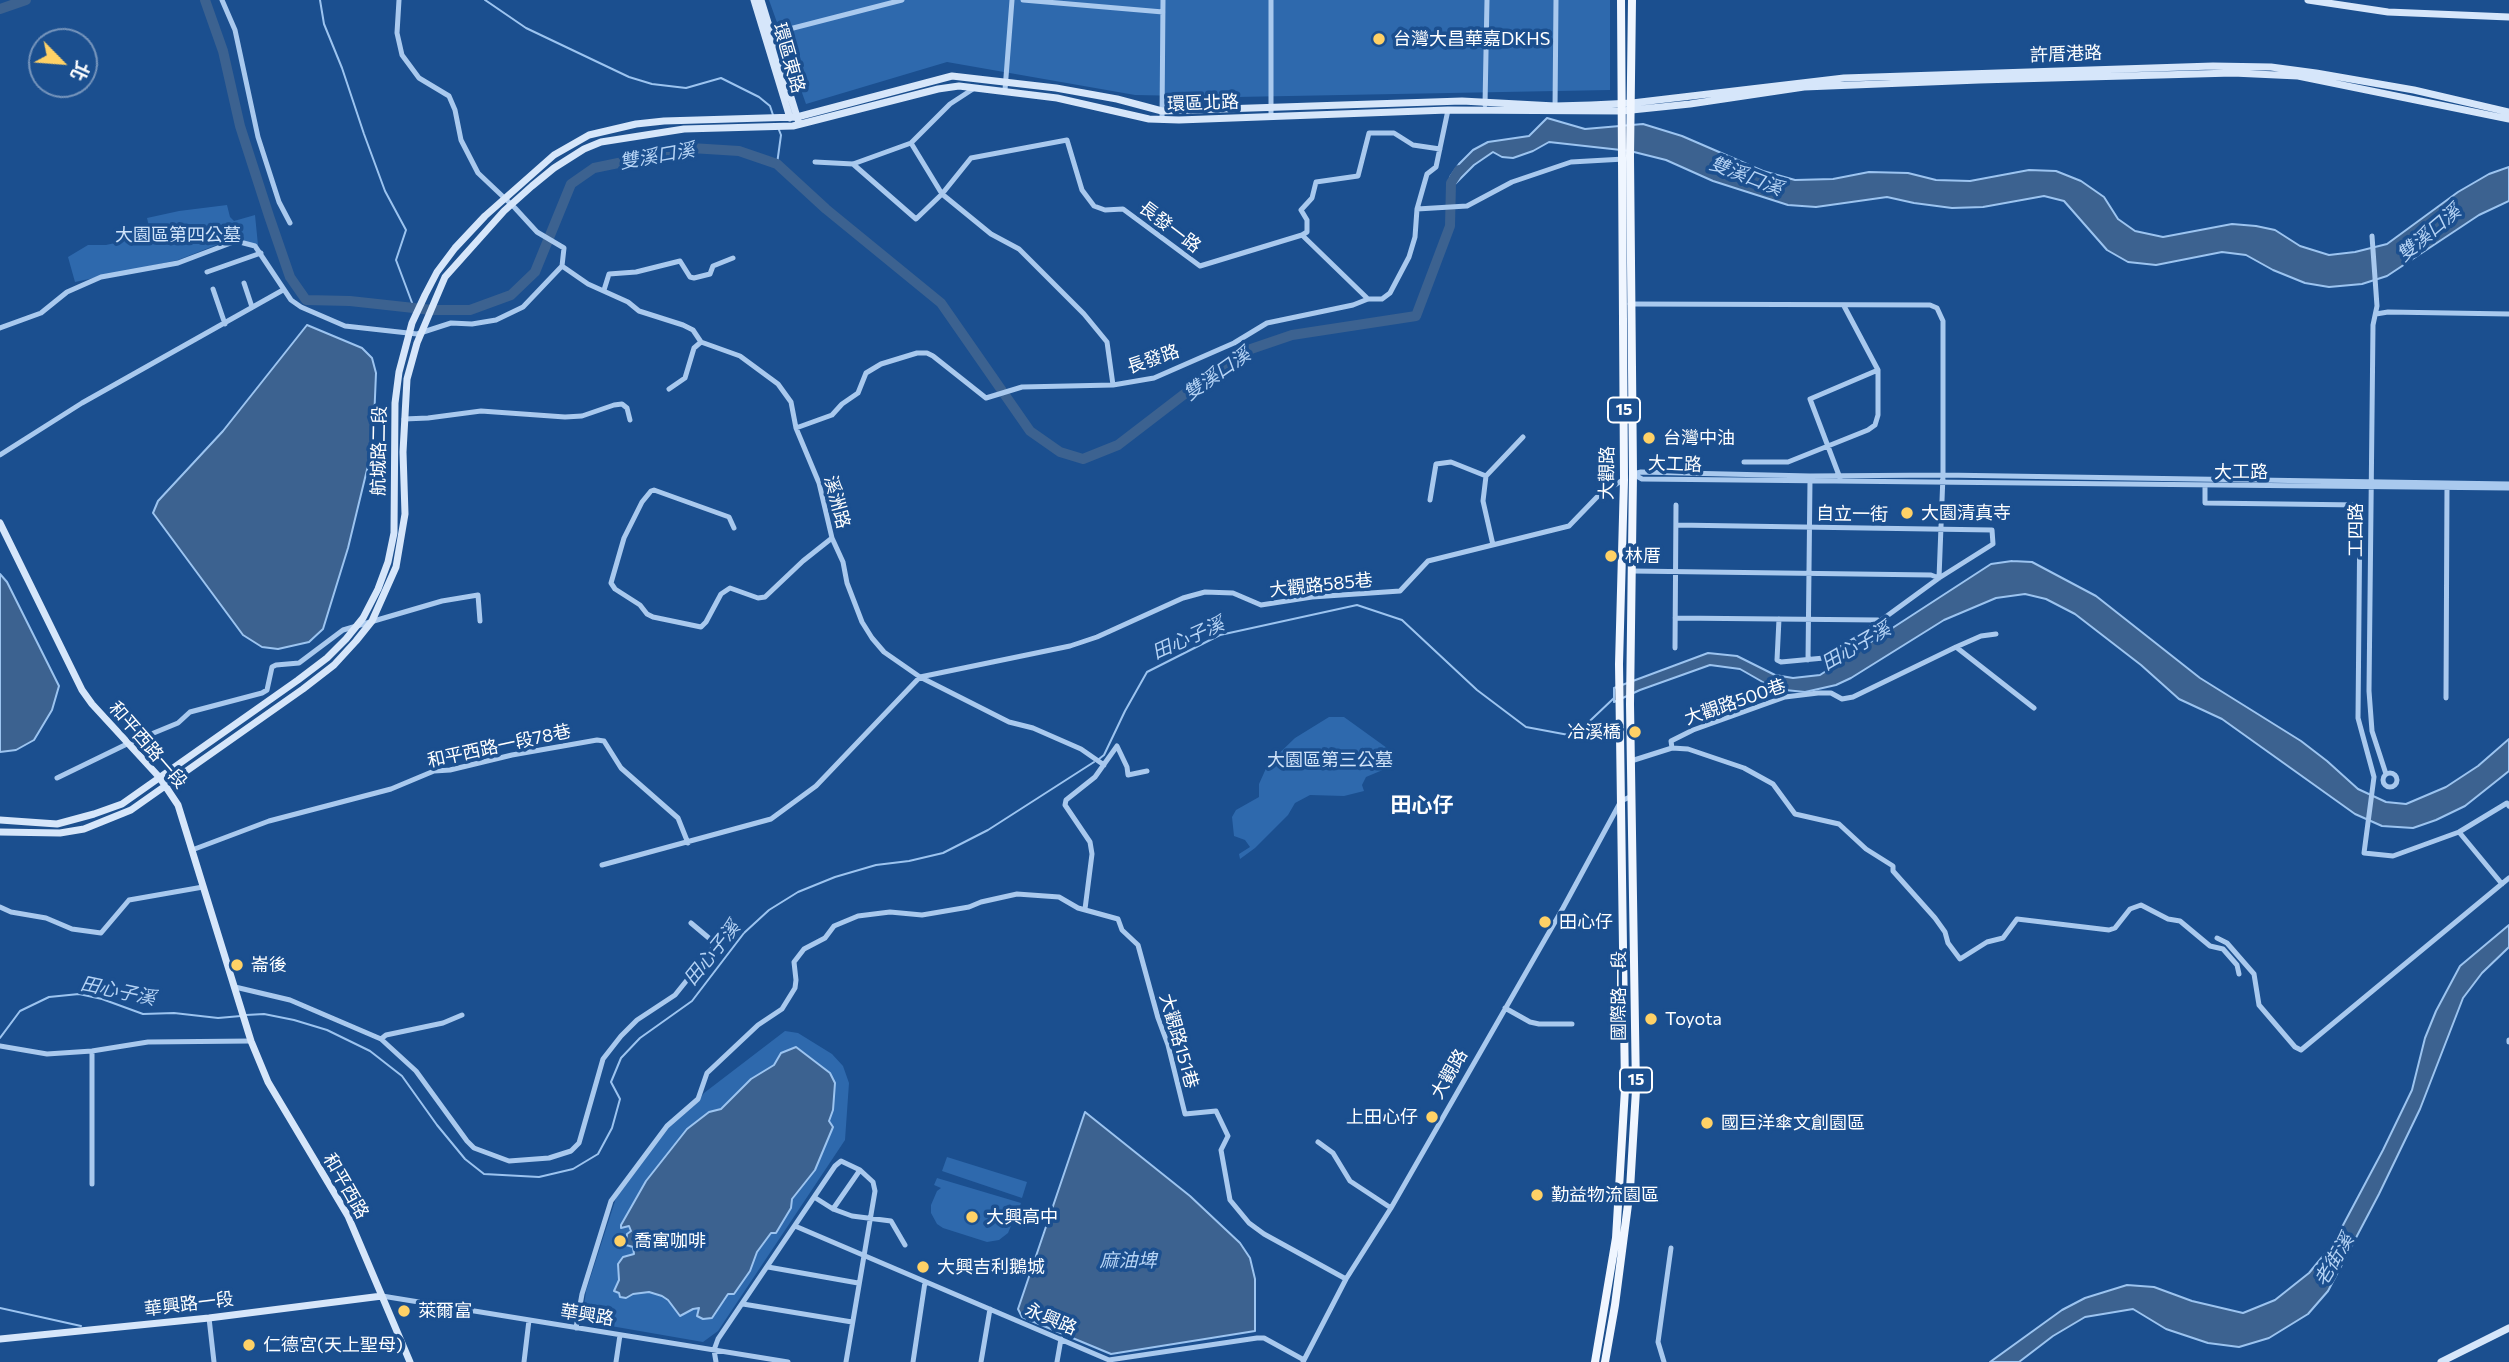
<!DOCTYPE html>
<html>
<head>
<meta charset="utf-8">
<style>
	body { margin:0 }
	#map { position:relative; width:2509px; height:1362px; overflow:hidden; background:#1b4f8f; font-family:Commissioner,"Noto Sans TC",sans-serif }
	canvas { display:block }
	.north { position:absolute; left:28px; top:28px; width:70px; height:70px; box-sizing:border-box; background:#1b4f8f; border:2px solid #7695bc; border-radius:50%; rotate:115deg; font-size:19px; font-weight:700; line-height:28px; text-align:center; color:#fff }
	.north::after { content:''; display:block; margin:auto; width:24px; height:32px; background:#ffd166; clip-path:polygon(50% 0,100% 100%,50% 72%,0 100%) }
</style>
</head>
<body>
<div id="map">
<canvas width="2509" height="1362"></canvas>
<div class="north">北</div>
</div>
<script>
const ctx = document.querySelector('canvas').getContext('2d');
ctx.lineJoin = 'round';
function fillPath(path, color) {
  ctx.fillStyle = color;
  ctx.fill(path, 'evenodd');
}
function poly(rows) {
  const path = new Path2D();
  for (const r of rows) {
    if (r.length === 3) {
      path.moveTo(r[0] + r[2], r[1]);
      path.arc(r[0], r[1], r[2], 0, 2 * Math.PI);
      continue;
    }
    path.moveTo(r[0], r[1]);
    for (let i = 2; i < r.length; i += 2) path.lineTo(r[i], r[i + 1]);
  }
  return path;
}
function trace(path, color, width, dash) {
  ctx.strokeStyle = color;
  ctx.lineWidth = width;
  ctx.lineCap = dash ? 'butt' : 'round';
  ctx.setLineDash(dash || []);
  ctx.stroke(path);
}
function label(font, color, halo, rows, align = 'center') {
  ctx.font = font + ' Commissioner,"Noto Sans TC",sans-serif';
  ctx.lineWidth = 7;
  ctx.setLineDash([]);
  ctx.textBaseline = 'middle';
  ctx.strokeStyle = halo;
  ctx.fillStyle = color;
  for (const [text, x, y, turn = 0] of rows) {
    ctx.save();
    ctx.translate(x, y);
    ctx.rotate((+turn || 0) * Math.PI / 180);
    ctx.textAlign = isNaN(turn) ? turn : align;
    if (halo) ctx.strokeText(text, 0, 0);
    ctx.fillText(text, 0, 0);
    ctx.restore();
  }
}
const green = poly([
	[769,0,1610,0,1610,90,1236,97,1135,95,947,62,806,104],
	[227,205,230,217,234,221,255,215,258,245,234,238,178,260,75,282,68,257,88,245,106,245,151,235,147,218,179,211],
	[1329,717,1344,717,1387,748,1388,761,1385,763,1385,769,1366,777,1362,785,1364,791,1344,796,1310,795,1295,803,1288,815,1255,848,1240,859,1239,854,1250,847,1245,840,1234,836,1232,817,1236,810,1259,797,1259,784,1268,764,1295,738],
	[785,1031,798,1033,832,1054,843,1066,849,1083,845,1140,718,1331,703,1342,582,1321,586,1291,617,1195,666,1128,697,1103,704,1093],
	[947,1157,1027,1182,1022,1198,942,1171],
	[937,1178,1021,1203,1018,1211,1011,1210,1013,1221,1008,1233,999,1240,987,1242,943,1228,937,1224,931,1213,931,1205,937,1191,941,1188,934,1185]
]);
const water = poly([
	[1547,118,1585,129,1643,124,1682,136,1763,171,1795,180,1833,179,1869,172,1908,173,1936,180,1970,181,2029,170,2056,171,2081,181,2104,197,2118,219,2135,231,2163,237,2232,224,2256,226,2275,230,2300,246,2329,255,2355,252,2387,244,2458,192,2489,174,2509,167,2509,201,2479,215,2387,276,2362,284,2329,287,2305,283,2273,270,2246,255,2222,252,2156,265,2128,262,2107,250,2064,201,2044,196,1983,207,1952,208,1914,203,1887,197,1816,207,1788,205,1713,181,1666,160,1630,151,1549,142,1533,151,1513,158,1502,157,1493,152,1474,165,1455,184,1450,177,1459,164,1473,150,1488,142,1529,136,1547,118],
	[307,325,362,348,372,358,376,373,373,445,348,548,323,629,309,642,278,649,262,647,243,635,153,513,158,501,223,431,307,325],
	[2012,561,2032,562,2096,596,2200,678,2301,741,2327,761,2358,789,2386,802,2406,804,2446,787,2478,766,2509,739,2509,771,2465,806,2436,820,2413,828,2382,826,2355,814,2222,719,2179,699,2141,665,2075,614,2046,599,2025,594,1996,598,1944,620,1851,678,1836,685,1805,692,1775,689,1740,669,1710,665,1640,690,1614,702,1614,688,1708,653,1737,656,1775,675,1793,678,1820,675,1991,564,2012,561],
	[0,574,7,582,59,686,52,710,34,740,16,750,0,752,0,574],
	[2509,925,2509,947,2482,973,2463,998,2420,1109,2379,1194,2328,1291,2308,1314,2269,1338,2239,1347,2208,1343,2166,1329,2133,1309,2085,1317,2053,1336,2019,1362,1990,1362,2062,1310,2085,1298,2127,1285,2154,1287,2192,1301,2243,1313,2275,1300,2309,1273,2333,1244,2383,1150,2412,1090,2425,1038,2436,1011,2460,966,2509,925],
	[796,1047,830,1073,835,1083,833,1110,829,1121,833,1127,815,1170,792,1199,791,1208,776,1233,771,1233,757,1252,750,1271,734,1294,728,1294,712,1318,703,1319,697,1316,699,1308,693,1309,680,1316,668,1300,662,1296,649,1292,633,1294,626,1298,620,1297,619,1293,614,1291,619,1280,618,1264,623,1257,634,1254,633,1247,626,1245,627,1234,631,1231,629,1226,621,1228,621,1225,646,1181,687,1129,709,1112,721,1109,751,1079,774,1065,781,1053,796,1047],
	[1085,1112,1190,1196,1240,1243,1250,1258,1255,1279,1255,1331,1111,1354,1022,1317,1018,1309,1085,1112]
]);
const stream = poly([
	[320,0,324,24,342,68,364,134,385,191,406,230,396,260,414,308],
	[485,0,526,28,629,77,652,84,686,88,721,78,759,97,770,106,773,115],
	[777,164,781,135,779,130],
	[1099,759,1104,755,1125,711,1147,672,1220,635,1357,605,1402,620,1477,690,1526,727,1574,736,1614,698],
	[246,1015,264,1014,294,1020,327,1030,370,1051,402,1076,437,1125,465,1159,484,1174,539,1177,573,1169,598,1154,612,1128,620,1099,611,1082,621,1058,640,1038,692,1001,744,933,769,910,798,892,835,877,876,865,909,861,943,853,988,830,1094,762],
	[0,1038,20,1011,49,997,79,994,102,999,143,1014,174,1013,218,1018,241,1016],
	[0,1308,81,1326]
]);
const river = poly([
	[205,0,223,51,240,126,269,216,290,277,306,300,350,301,432,310,470,310,511,295,535,272,571,184,594,168,691,148,739,151,777,164,826,209,941,303,1030,431,1060,452,1083,459,1118,445,1217,369,1248,350,1292,335,1416,316,1450,226,1451,183,1459,170],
	[0,9,26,0]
]);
const street = poly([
	[222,0,235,30,258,137,279,202,290,223],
	[1023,0,1163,12],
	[770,34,902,0],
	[1005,90,1012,0],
	[1485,105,1487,0],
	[1555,109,1556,0],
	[1271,116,1271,0],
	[1162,120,1163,0],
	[911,143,942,194,991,234,1019,249,1084,314,1107,342,1113,385],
	[815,162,853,164,911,143,950,104,973,89],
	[853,164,916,219,942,194,971,158,1067,140,1082,190,1094,206,1105,210,1123,209,1200,266,1302,235,1368,299],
	[1417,209,1467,206,1512,182,1571,162,1624,159],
	[1302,235,1307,232,1307,220,1301,210,1312,198,1316,182,1358,176,1369,133,1394,133,1413,145,1440,149],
	[2372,236,2377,306,2373,325,2369,691,2372,731,2386,774],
	[562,266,588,284,628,302,639,311,683,325,693,330,701,342,740,356,778,384,791,402,796,428,819,483,832,538,843,562,847,583,862,622,872,638,884,652,920,677,1009,722,1033,728,1081,749,1104,765],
	[207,272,261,253],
	[244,283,252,307],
	[213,289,225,324],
	[604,290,609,274,636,272,680,261,690,277,694,278,710,274,713,266,733,258],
	[1630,304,1930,305,1937,308,1943,321,1943,475,1939,578],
	[2376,314,2388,312,2509,314],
	[0,328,41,313,67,292,101,277,178,263,236,241,255,246,291,300,301,307,345,326,417,334,451,323,472,324,496,320,523,307,562,266,564,248,537,232,515,208,478,173,461,140,455,110,449,96,419,78,402,55,397,33,399,0],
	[669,389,685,378,694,348,701,342],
	[404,419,428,418,481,411,565,417,582,416,614,405,622,404,627,408,630,420],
	[796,428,832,415,842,404,858,393,866,373,881,364,917,353,927,353,933,356,986,398,1022,387,1113,385,1154,378,1234,343,1267,323,1353,305,1368,299,1382,299,1390,293,1409,257,1415,237,1417,209,1427,174,1436,167,1448,110],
	[0,455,82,403,283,290],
	[1744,462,1788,462,1868,430,1875,425,1878,415,1878,370,1844,306],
	[1633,474,1641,472,1810,476,1943,475,2509,484],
	[1633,474,1642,479,2509,488],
	[1486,476,1483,501,1493,545],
	[1486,476,1523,437],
	[1840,478,1810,399,1878,370],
	[2205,486,2205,503,2360,505,2358,718,2374,777,2364,853,2393,856,2459,832,2507,803,2509,806],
	[1430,500,1436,464,1451,462,1486,476],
	[1676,525,1992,530,1993,544,1939,578,1854,640,1824,658,1781,662,1777,660,1779,619],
	[734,528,729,517,654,490,651,491,642,502,624,538,611,583,615,589,640,605,647,614,653,617,701,627,706,622,721,594,730,588,758,598,765,597,803,561,832,538],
	[1632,571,1931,575,1939,578],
	[1675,618,1878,620],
	[1956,647,1981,636,1996,634],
	[1675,648,1676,505],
	[1808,660,1810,480],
	[2446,698,2447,485],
	[1672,748,1688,749,1744,768,1773,784,1795,814,1839,824,1866,849,1893,866,1893,871,1935,918,1945,932,1948,943,1960,959,1987,942,2003,938,2017,919,2109,930,2115,928,2130,909,2141,905,2168,919,2180,921,2210,946,2223,949,2237,965,2239,974],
	[1631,761,1672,748,1671,741,1693,730,1785,697,1818,693,1831,693,1842,699,1853,697,1956,647,2034,708],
	[2390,780,7],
	[57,778,127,744,178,723,190,712,262,693,267,690,272,667,276,665,299,663,343,630,442,601,478,595,480,621],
	[2459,832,2502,884],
	[192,850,269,821,391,789,434,771,450,770,512,755,597,740,604,741,621,768,678,818,688,843],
	[602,865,771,819,816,786,920,677,1070,646,1097,637,1183,598,1205,592,1233,593,1261,605,1312,597,1400,591,1428,561,1569,526,1597,497,1624,479],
	[0,907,11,912,46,918,72,929,101,933,129,900,203,887],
	[1085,909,1092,854,1090,842,1065,805,1066,800,1095,777,1117,746,1127,767,1128,775,1147,771],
	[2217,938,2227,943,2254,974,2259,1005,2295,1047,2301,1050,2509,878],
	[235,987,290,1000,381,1039,416,1071,467,1141,474,1148,509,1161,549,1158,571,1151,579,1143,603,1059,621,1036,637,1020,675,995,716,944,691,923],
	[1505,1008,1530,1022,1539,1024,1572,1024],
	[381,1039,386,1035,443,1023,462,1015],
	[2509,1040,2509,1042],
	[0,1046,47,1054,92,1051,148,1042,251,1041],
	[1318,1142,1333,1153,1350,1181,1391,1208],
	[92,1184,92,1051],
	[814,1197,833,1209,852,1216,891,1221,905,1245],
	[833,1209,860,1170],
	[795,1226,1109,1360,1257,1338,1264,1338,1304,1360],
	[768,1267,858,1283],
	[382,1296,788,1362],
	[743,1304,852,1322],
	[209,1318,214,1362],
	[576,1328,582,1294,611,1201,667,1126,698,1099,707,1073,758,1025,782,1009,795,988,796,980,794,962,804,949,825,938,834,926,858,916,890,912,922,915,969,907,981,902,1017,894,1059,897,1078,908,1118,919,1122,930,1138,945,1158,1018,1168,1045,1185,1114,1216,1111,1228,1136,1221,1150,1230,1200,1249,1223,1264,1234,1346,1279],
	[524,1362,529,1320],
	[616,1362,620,1335],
	[716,1362,714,1350,718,1339,835,1166,841,1161,860,1170,873,1182,875,1191,846,1362],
	[913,1362,925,1282],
	[981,1362,990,1309],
	[1057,1362,1061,1339],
	[1303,1362,1346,1279,1391,1208,1563,908,1621,801,1632,796],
	[1664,1362,1658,1342,1671,1248]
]);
const secondary = poly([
	[754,0,790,118],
	[761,0,798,120],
	[2308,0,2388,12,2509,17],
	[0,523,82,690,92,704,160,778,178,805,251,1041,268,1082,348,1216,410,1362],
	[0,820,57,824,94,814,122,804,298,680,327,658,346,639,363,618,378,589,388,562,394,533,395,403,399,372,412,323,425,295,437,272,455,248,485,216,554,155,589,135,636,124,664,121,797,117,952,76,1056,88,1117,99,1162,111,1462,101,1555,106,1591,105,1632,103,1844,78,2213,66,2271,67,2316,73,2414,90,2509,112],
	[0,832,60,833,84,829,131,810,303,689,334,665,356,641,372,621,396,567,405,514,403,452,407,379,417,343,445,277,504,211,532,186,554,168,584,149,601,142,684,129,793,126,938,89,959,86,1057,98,1149,119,1179,120,1448,110,1622,111,1690,104,1804,87,1979,80,2233,73,2298,76,2509,119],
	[0,1339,209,1318,382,1296],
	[2441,1362,2509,1328]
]);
const primary = poly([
	[1595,1362,1616,1238,1625,1089,1619,664,1624,480,1621,0],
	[1605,1362,1615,1305,1630,1189,1636,1090,1630,704,1633,474,1630,156,1632,0]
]);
const markers = [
	[1379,39,7,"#ffd166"],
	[1649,438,7,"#ffd166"],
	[1907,513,7,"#ffd166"],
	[1611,556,7,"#ffd166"],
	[1635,732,7,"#ffd166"],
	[1545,922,7,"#ffd166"],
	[237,965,7,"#ffd166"],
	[1651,1019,7,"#ffd166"],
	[1432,1117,7,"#ffd166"],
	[1707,1123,7,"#ffd166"],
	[1537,1195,7,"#ffd166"],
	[972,1217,7,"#ffd166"],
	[620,1241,7,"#ffd166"],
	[923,1267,7,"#ffd166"],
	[404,1311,7,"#ffd166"],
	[249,1345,7,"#ffd166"]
];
const shields = [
	[1624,410,32],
	[1636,1080,32]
];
const shieldNames = [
	["15",1624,410],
	["15",1636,1080]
];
const poiNames = [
	["台灣大昌華嘉DKHS",1393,39],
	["台灣中油",1663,438],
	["大園清真寺",1921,513],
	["林厝",1625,556],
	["冾溪橋",1621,732,"right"],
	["田心仔",1559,922],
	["崙後",251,965],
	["Toyota",1665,1019],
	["上田心仔",1418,1117,"right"],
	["國巨洋傘文創園區",1721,1123],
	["勤益物流園區",1551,1195],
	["大興高中",986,1217],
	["喬寓咖啡",634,1241],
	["大興吉利鵝城",937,1267],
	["萊爾富",418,1311],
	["仁德宮(天上聖母)",263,1345]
];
const streetNames = [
	["許厝港路",2066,54,-2],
	["環區東路",789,58,74],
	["環區北路",1203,103,-2],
	["長發一路",1170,227,37],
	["長發路",1153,359,-19],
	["航城路二段",379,451,-89],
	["大工路",1675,464,2],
	["大工路",2241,472],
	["大觀路",1607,473,-89],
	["溪洲路",837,502,75],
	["自立一街",1852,514,1],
	["工四路",2356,530,-90],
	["大觀路585巷",1321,585,-6],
	["大觀路500巷",1735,702,-19],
	["和平西路一段",148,745,49],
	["和平西路一段78巷",499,746,-12],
	["國際路一段",1619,996,-90],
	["大觀路151巷",1179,1041,74],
	["大觀路",1449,1074,-60],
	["和平西路",346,1186,60],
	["華興路一段",189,1304,-7],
	["華興路",587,1315,9],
	["永興路",1051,1319,23]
];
const parkNames = [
	["大園區第四公墓",178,235],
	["大園區第三公墓",1330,760]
];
const waterNames = [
	["雙溪口溪",657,156,-10],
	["雙溪口溪",1746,176,21],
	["雙溪口溪",2429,233,-40],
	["雙溪口溪",1217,374,-35],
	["田心子溪",1188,638,-24],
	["田心子溪",1856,646,-30],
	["田心子溪",712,953,-51],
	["田心子溪",118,991,12],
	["老街溪",2334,1260,-59],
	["麻油埤",1128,1261]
];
const quarterNames = [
	["田心仔",1422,805]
];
fillPath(green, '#2e69ad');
fillPath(water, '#3c6290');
trace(water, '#9cc4f0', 2);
trace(stream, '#9cc4f0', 2);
trace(river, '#3c6290', 10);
trace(street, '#a9c9ee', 5);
trace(secondary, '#d6e6fa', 7);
trace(primary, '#f0f6ff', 8);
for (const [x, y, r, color] of markers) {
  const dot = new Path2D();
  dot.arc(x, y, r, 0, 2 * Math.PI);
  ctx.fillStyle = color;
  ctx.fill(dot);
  trace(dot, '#1b4f8f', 2.5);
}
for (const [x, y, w] of shields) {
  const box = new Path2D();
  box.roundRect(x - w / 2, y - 12.5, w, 25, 5);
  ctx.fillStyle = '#1b4f8f';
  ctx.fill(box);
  trace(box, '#fff', 2);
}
label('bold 16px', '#fff', null, shieldNames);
label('18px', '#fff', '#1b4f8f', poiNames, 'left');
label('18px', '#fff', '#1b4f8f', streetNames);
label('18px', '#cfe3fa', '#1b4f8f', parkNames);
label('italic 19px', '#b5d3f5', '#1b4f8f', waterNames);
label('bold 21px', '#fff', '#1b4f8f', quarterNames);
</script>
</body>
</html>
